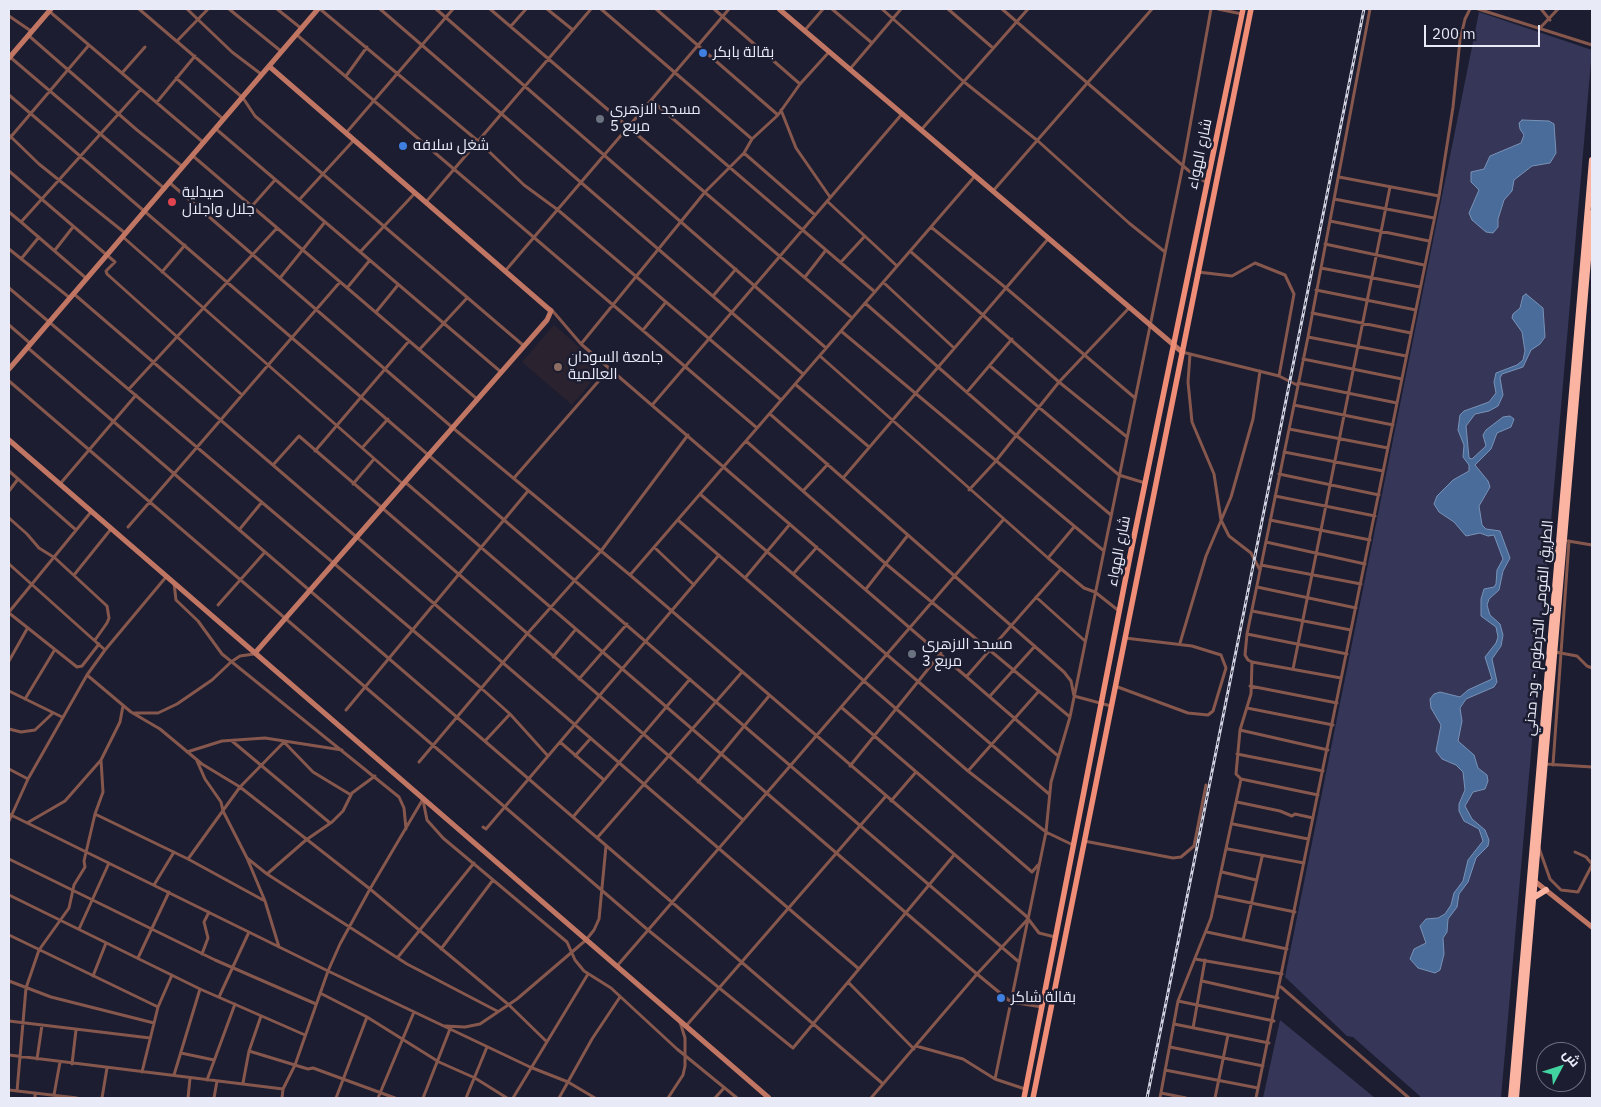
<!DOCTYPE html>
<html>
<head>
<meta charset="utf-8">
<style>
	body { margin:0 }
	#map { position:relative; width:1601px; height:1107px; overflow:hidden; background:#1c1d30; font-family:"IBM Plex Sans",Cairo,sans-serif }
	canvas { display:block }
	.frame { position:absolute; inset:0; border:10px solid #e8eaf7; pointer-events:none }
	.north { position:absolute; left:1536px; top:1042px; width:50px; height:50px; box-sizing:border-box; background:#1c1d30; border:1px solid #6e6f80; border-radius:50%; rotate:50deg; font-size:14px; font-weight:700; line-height:20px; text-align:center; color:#e8eaf7 }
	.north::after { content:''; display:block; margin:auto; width:18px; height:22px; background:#42d4a0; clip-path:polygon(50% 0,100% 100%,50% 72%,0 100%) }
	.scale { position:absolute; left:1424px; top:25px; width:116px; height:22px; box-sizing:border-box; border:2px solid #e8eaf7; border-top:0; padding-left:6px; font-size:15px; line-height:18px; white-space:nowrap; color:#e8eaf7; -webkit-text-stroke:4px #1c1d30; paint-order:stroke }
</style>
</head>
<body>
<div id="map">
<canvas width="1601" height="1107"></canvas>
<div class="frame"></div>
<div class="north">ش</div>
<div class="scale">200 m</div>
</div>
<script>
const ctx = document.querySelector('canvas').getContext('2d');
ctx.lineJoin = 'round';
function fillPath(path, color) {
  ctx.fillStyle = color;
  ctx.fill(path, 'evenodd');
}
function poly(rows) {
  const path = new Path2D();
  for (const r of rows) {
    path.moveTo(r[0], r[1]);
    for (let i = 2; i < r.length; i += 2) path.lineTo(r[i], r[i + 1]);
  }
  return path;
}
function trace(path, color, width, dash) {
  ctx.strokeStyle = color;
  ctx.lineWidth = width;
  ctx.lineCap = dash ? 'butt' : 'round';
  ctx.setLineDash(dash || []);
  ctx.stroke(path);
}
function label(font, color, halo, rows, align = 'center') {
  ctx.font = font + ' "IBM Plex Sans",Cairo,sans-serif';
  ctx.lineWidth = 5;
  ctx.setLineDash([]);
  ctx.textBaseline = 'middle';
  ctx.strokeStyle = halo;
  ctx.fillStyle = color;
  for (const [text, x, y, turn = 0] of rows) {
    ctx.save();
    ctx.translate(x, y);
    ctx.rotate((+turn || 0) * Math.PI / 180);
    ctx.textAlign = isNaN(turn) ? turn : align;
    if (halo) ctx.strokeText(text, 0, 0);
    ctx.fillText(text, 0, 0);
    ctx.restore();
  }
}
const education = poly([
	[554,325,603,368,572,405,522,362]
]);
const green = poly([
	[1479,12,1592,50,1501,1098,1422,1098,1353,1037,1347,1036,1285,977],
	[1280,1020,1375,1098,1263,1098]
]);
const water = poly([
	[1522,120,1549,121,1554,124,1556,153,1550,163,1532,166,1514,180,1512,191,1504,200,1498,219,1498,227,1493,233,1486,232,1472,220,1469,213,1479,190,1471,182,1471,172,1484,169,1490,156,1521,143,1524,135,1520,129,1519,123,1522,120],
	[1526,294,1543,308,1545,337,1540,344,1531,350,1523,367,1502,374,1500,378,1503,395,1498,406,1489,411,1475,414,1466,426,1469,458,1472,459,1486,446,1483,435,1486,430,1503,417,1510,416,1514,419,1511,427,1497,433,1491,449,1475,465,1488,481,1490,487,1479,506,1482,525,1486,529,1500,531,1510,558,1503,571,1499,590,1489,599,1487,605,1490,615,1500,624,1503,635,1501,646,1492,659,1497,682,1494,687,1466,699,1460,708,1462,721,1458,741,1474,755,1478,768,1487,775,1488,781,1485,789,1473,792,1465,806,1472,819,1485,830,1489,840,1488,846,1476,858,1468,882,1459,894,1457,907,1448,919,1447,932,1443,938,1444,954,1440,970,1435,973,1418,968,1410,959,1414,949,1426,943,1420,926,1426,919,1438,918,1445,914,1451,905,1454,893,1463,881,1468,860,1483,841,1479,829,1464,821,1459,811,1459,804,1465,790,1463,772,1456,765,1442,759,1436,751,1441,725,1431,708,1430,699,1434,694,1440,692,1460,697,1468,690,1492,679,1485,657,1496,643,1498,637,1496,627,1481,616,1481,599,1484,589,1494,587,1496,584,1497,570,1503,559,1494,535,1488,536,1480,533,1466,536,1454,522,1439,512,1434,504,1437,496,1453,480,1469,471,1469,465,1463,457,1464,445,1458,430,1460,415,1464,411,1489,402,1496,393,1494,382,1496,373,1517,365,1523,360,1525,351,1522,332,1512,318,1513,314,1520,308,1523,296,1526,294]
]);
const street = poly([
	[139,9,243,98,255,116,524,346],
	[187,9,232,52,261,74],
	[229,9,282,52],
	[277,9,302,29],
	[320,9,478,141,524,185,558,210,781,400],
	[380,9,803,374],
	[436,9,826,348],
	[490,9,852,318],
	[547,9,573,30],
	[601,9,752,139],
	[656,9,778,115],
	[714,9,800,84],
	[832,9,872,43],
	[882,9,963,81,1038,141,1129,223,1165,252],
	[948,9,993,48],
	[1002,9,1189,171,1207,183],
	[1218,9,1242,14],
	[1478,9,1592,45],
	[1541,9,1550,20],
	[49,11,204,143],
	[9,16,31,31],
	[511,26,526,9],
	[1540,28,1558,9],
	[805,30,823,9],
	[28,35,137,130,183,167],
	[297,35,757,428],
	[177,41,208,9],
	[10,57,165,189],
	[850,69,901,9],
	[122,73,145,47],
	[346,76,367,47],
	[176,78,223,119],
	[9,95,1019,962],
	[651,100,875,292],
	[157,102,195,56],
	[781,110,796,148,830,197],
	[216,129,501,372],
	[921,130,1028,9],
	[346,133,453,9],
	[9,135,39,164,125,233],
	[9,139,89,45],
	[744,153,815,215],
	[193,156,477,399],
	[9,171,115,262,106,271,107,274,242,395],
	[1339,177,1439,196],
	[170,183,453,428,630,575,1026,916,1039,933,1055,937],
	[993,191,1152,9],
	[1334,199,1434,218],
	[299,200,354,140],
	[827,201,897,266],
	[426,202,591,9],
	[252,206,275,180],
	[9,212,21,222],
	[1330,221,1429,241],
	[931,227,1006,288,1135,398],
	[123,237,403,484],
	[1325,244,1424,265],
	[9,249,70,298],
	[55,250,73,227],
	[910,251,1059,382,1127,437],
	[360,252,415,193],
	[21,259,39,237],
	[841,262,865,236],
	[1321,268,1420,287],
	[506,270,729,9],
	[162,272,185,245],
	[1198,272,1232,276,1255,263,1285,275,1294,294,1279,376],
	[805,277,826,250],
	[280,278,325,222],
	[87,279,21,222,141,89],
	[883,282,954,348],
	[9,288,481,688,510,714,548,756],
	[347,288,370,260],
	[1316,290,1416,310],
	[74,294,859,969],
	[713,296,736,269],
	[865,303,1011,431,1111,515],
	[551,309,581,344,1057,755],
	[376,312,398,285],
	[1312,313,1411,333],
	[9,325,31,344],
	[643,330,666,302],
	[841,331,1104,551],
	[1308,337,1406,356],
	[581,344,705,192,744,153,752,139,778,115,800,84,829,52],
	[28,348,882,1083],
	[419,350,467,298],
	[1182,352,1279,376,1297,385],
	[1190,354,1188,382,1192,422,1214,474,1221,520,1229,536,1251,553,1260,570],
	[820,356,1048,558,1084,588,1095,592,1119,611],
	[1303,359,1402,379],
	[990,366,1119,475,1145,483],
	[9,381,648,930,793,1048,954,855],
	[1298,383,1397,403],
	[795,384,869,447],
	[129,389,277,228],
	[967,392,1012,339],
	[653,404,902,114],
	[1294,405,1393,425],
	[770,414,1064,672,1071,681,1074,696,1111,706],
	[1289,429,1388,448],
	[746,441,886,564,1070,717],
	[362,448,388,419],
	[315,451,409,341],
	[1284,452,1383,471],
	[273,465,299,436,743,820],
	[9,471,76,530],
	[1279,474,1379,495],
	[514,478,610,368],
	[843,478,1048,239],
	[405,482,977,974,1011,1002,1042,1007],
	[60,484,136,395],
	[353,484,374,459],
	[969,490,995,462,1059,382,1129,308],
	[9,491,18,479],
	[803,491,828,464],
	[700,494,1049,794],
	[1275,496,1375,516],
	[9,518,27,534,39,548,55,558,107,606,109,618,107,623,95,640],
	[678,520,968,771,1046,832,1073,845],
	[1270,520,1370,540],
	[128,527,340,282],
	[239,530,262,502],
	[1568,541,1592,545],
	[1266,542,1365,564],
	[654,547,694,585],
	[1048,558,1074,527],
	[9,564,105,650],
	[1261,565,1361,584],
	[794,573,817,547],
	[74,575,111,529],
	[630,575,975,176],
	[745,578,790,524],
	[174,583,176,600,198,621,222,654,399,797,404,808,406,829],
	[1257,587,1356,608],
	[866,589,908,535],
	[1036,597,1085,641],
	[218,605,265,552],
	[1252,611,1351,630],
	[9,612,91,512],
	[9,613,77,667,82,666,99,644],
	[1247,634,1347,654],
	[1180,643,1206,556,1231,497,1253,419,1260,371],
	[1555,652,1577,656,1587,666,1592,668],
	[553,657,576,629],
	[9,661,27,629],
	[1252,662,1251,694,1240,730,1236,774,1241,779,1318,795],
	[1293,669,1390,187],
	[87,675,131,712,160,729,202,764,240,787,370,889,509,1005,546,1041],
	[967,676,1061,569],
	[1341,678,1252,662,1248,660,1245,655,1247,634,1308,337,1370,9],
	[579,679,627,624],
	[1115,686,1188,713,1208,715,1213,711,1226,668,1221,655,1192,646,1125,638],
	[1250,686,1337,703],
	[9,691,62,717],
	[990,696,1035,646],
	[25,699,54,651],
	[841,707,1032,872,1038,865],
	[1247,708,1333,725],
	[346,710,528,491],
	[134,713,158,713,177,704,212,680,231,662,240,656,254,654],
	[9,729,21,732,35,730,53,713],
	[1240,730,1328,750],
	[232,741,330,823],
	[485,741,510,714],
	[560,742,604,780],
	[187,752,222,741,265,738,342,750],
	[1237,754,1323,771],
	[575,756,591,738],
	[197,761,205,779,221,802,223,811,247,858,265,901,279,947],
	[419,762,527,634,601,551,688,435],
	[1545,764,1592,767],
	[1553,765,1569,541],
	[850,766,941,653],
	[9,769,28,779],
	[968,771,1039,691],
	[698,782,769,696],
	[423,800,427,820,443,838,567,942,575,960,584,971,611,988,677,1049,737,1098],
	[891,801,916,772],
	[1237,802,1280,811,1292,816,1295,814,1313,818],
	[9,814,328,971,530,1067,568,1082,595,1098],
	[95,814,188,859,263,900],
	[573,817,690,679],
	[9,821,28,779,87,675,105,650,166,577],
	[27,823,65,801,101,760],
	[1233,824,1308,839],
	[483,827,486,829,719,555],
	[597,838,742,672],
	[1084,841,1173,858,1181,857,1194,846,1206,785],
	[1539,848,1550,879,1561,890,1578,892,1592,865],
	[1228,849,1304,863],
	[1575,852,1586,857,1592,864],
	[247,858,267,874,407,964,497,1011],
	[9,859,215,960,316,1004],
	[188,859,240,787,284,742,313,772,351,795],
	[1222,872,1256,880],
	[267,874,306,840,332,822,343,811,352,793,375,776],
	[154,885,174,852],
	[9,895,200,989,305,1035],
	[1217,896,1295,912],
	[79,929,109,863],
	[1207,932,1287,949],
	[9,935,158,1007],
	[1243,940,1262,857],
	[441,949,493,880],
	[202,954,208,938,204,922,209,912],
	[398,957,474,863],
	[138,958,169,892],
	[1195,959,1282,974],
	[617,966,1003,520],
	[93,976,106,943],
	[9,981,51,997,154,1023],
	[1202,981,1278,998],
	[848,982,914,1049],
	[1281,987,1409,1098],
	[320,993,367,1017,439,1062,475,1078,507,1098],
	[219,997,249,932],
	[1178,1001,1274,1021],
	[9,1021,150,1038],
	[1174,1024,1269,1043],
	[445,1026,465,1027,480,1024,517,999,586,940,594,930,599,919,606,846],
	[686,1026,886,796],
	[1193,1028,1205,960],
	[916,1046,963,1059,995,1079,1025,1089],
	[1170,1047,1263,1066],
	[249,1051,308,1069,313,1068,395,1098],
	[181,1053,214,1060],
	[9,1055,283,1089],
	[37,1059,42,1025],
	[72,1064,76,1030],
	[1165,1070,1258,1088],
	[142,1072,158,1007,172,975],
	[174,1075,200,989],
	[995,1079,1046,832,1051,782,1070,717,1183,165,1211,9],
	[207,1080,235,1004],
	[243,1083,249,1051,261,1016],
	[9,1090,77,1098],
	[17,1091,26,988,39,950,69,908,74,885,85,867,84,861,95,814,103,792,101,760,120,722,123,706],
	[1161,1093,1186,1098],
	[54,1095,60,1062],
	[35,1098,35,1093],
	[102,1098,107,1068],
	[188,1098,190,1078],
	[214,1098,217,1081],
	[282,1098,283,1089,295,1065,328,971,340,944,370,889,423,799],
	[336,1098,367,1017],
	[378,1098,414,1012],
	[423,1098,450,1029],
	[466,1098,487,1047],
	[513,1098,588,974],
	[559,1098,592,1039,620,997],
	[668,1098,683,1075,685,1066,685,1038,680,1022],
	[715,1098,724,1088],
	[871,1098,977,974,1027,920],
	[1160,1098,1178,1001,1211,918,1241,779],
	[1215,1098,1228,1035],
	[1256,1098,1439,196,1453,107,1460,40,1465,19,1470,9]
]);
const secondary = poly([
	[779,9,1182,352],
	[9,58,51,9],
	[9,369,318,9],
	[9,440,769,1098],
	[255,653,547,320,551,311,270,67],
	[1532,879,1592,927]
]);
const primary = poly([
	[1024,1098,1130,556,1243,9],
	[1033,1098,1251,9]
]);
const highway = poly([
	[1533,898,1546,890],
	[1511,1098,1592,160],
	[1516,1098,1592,213]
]);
const rail = poly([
	[1147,1098,1364,9]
]);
const markers = [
	[703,53,5,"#3f7fe0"],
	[600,119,5,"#6b7280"],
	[403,146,5,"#3f7fe0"],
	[172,202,5,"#e0444e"],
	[558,367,5,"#8d6e63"],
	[912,654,5,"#6b7280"],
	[1001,998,5,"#3f7fe0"]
];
const poiNames = [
	["بقالة بابكر",713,53],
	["مسجد الازهري",610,110],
	["مربع 5",610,127],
	["شغل سلافه",413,146],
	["صيدلية",182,193],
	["جلال واجلال",182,210],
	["جامعة السودان",568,358],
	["العالمية",568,375],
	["مسجد الازهري",922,645],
	["مربع 3",922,662],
	["بقالة شاكر",1011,998]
];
const streetNames = [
	["شارع الهواء",1200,154,-78],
	["شارع الهواء",1119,551,-79],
	["الطريق القومي الخرطوم - ود مدني",1539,628,-85]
];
fillPath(education, '#2b2230');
fillPath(green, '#363758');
fillPath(water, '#496c9b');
trace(water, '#7992b7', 1);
trace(street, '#86574c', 3);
trace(secondary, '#c17664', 5);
trace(primary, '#ef8d77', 5.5);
trace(highway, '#fbb4a2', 6);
trace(rail, '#d1d3e1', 3);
trace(rail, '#1c1d30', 1, [4]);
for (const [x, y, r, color] of markers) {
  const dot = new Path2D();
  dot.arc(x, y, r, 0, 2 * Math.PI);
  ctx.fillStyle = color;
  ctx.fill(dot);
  trace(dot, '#1c1d30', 2);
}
label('15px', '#e8eaf7', '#1c1d30', poiNames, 'left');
label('15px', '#e8eaf7', '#1c1d30', streetNames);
</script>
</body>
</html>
